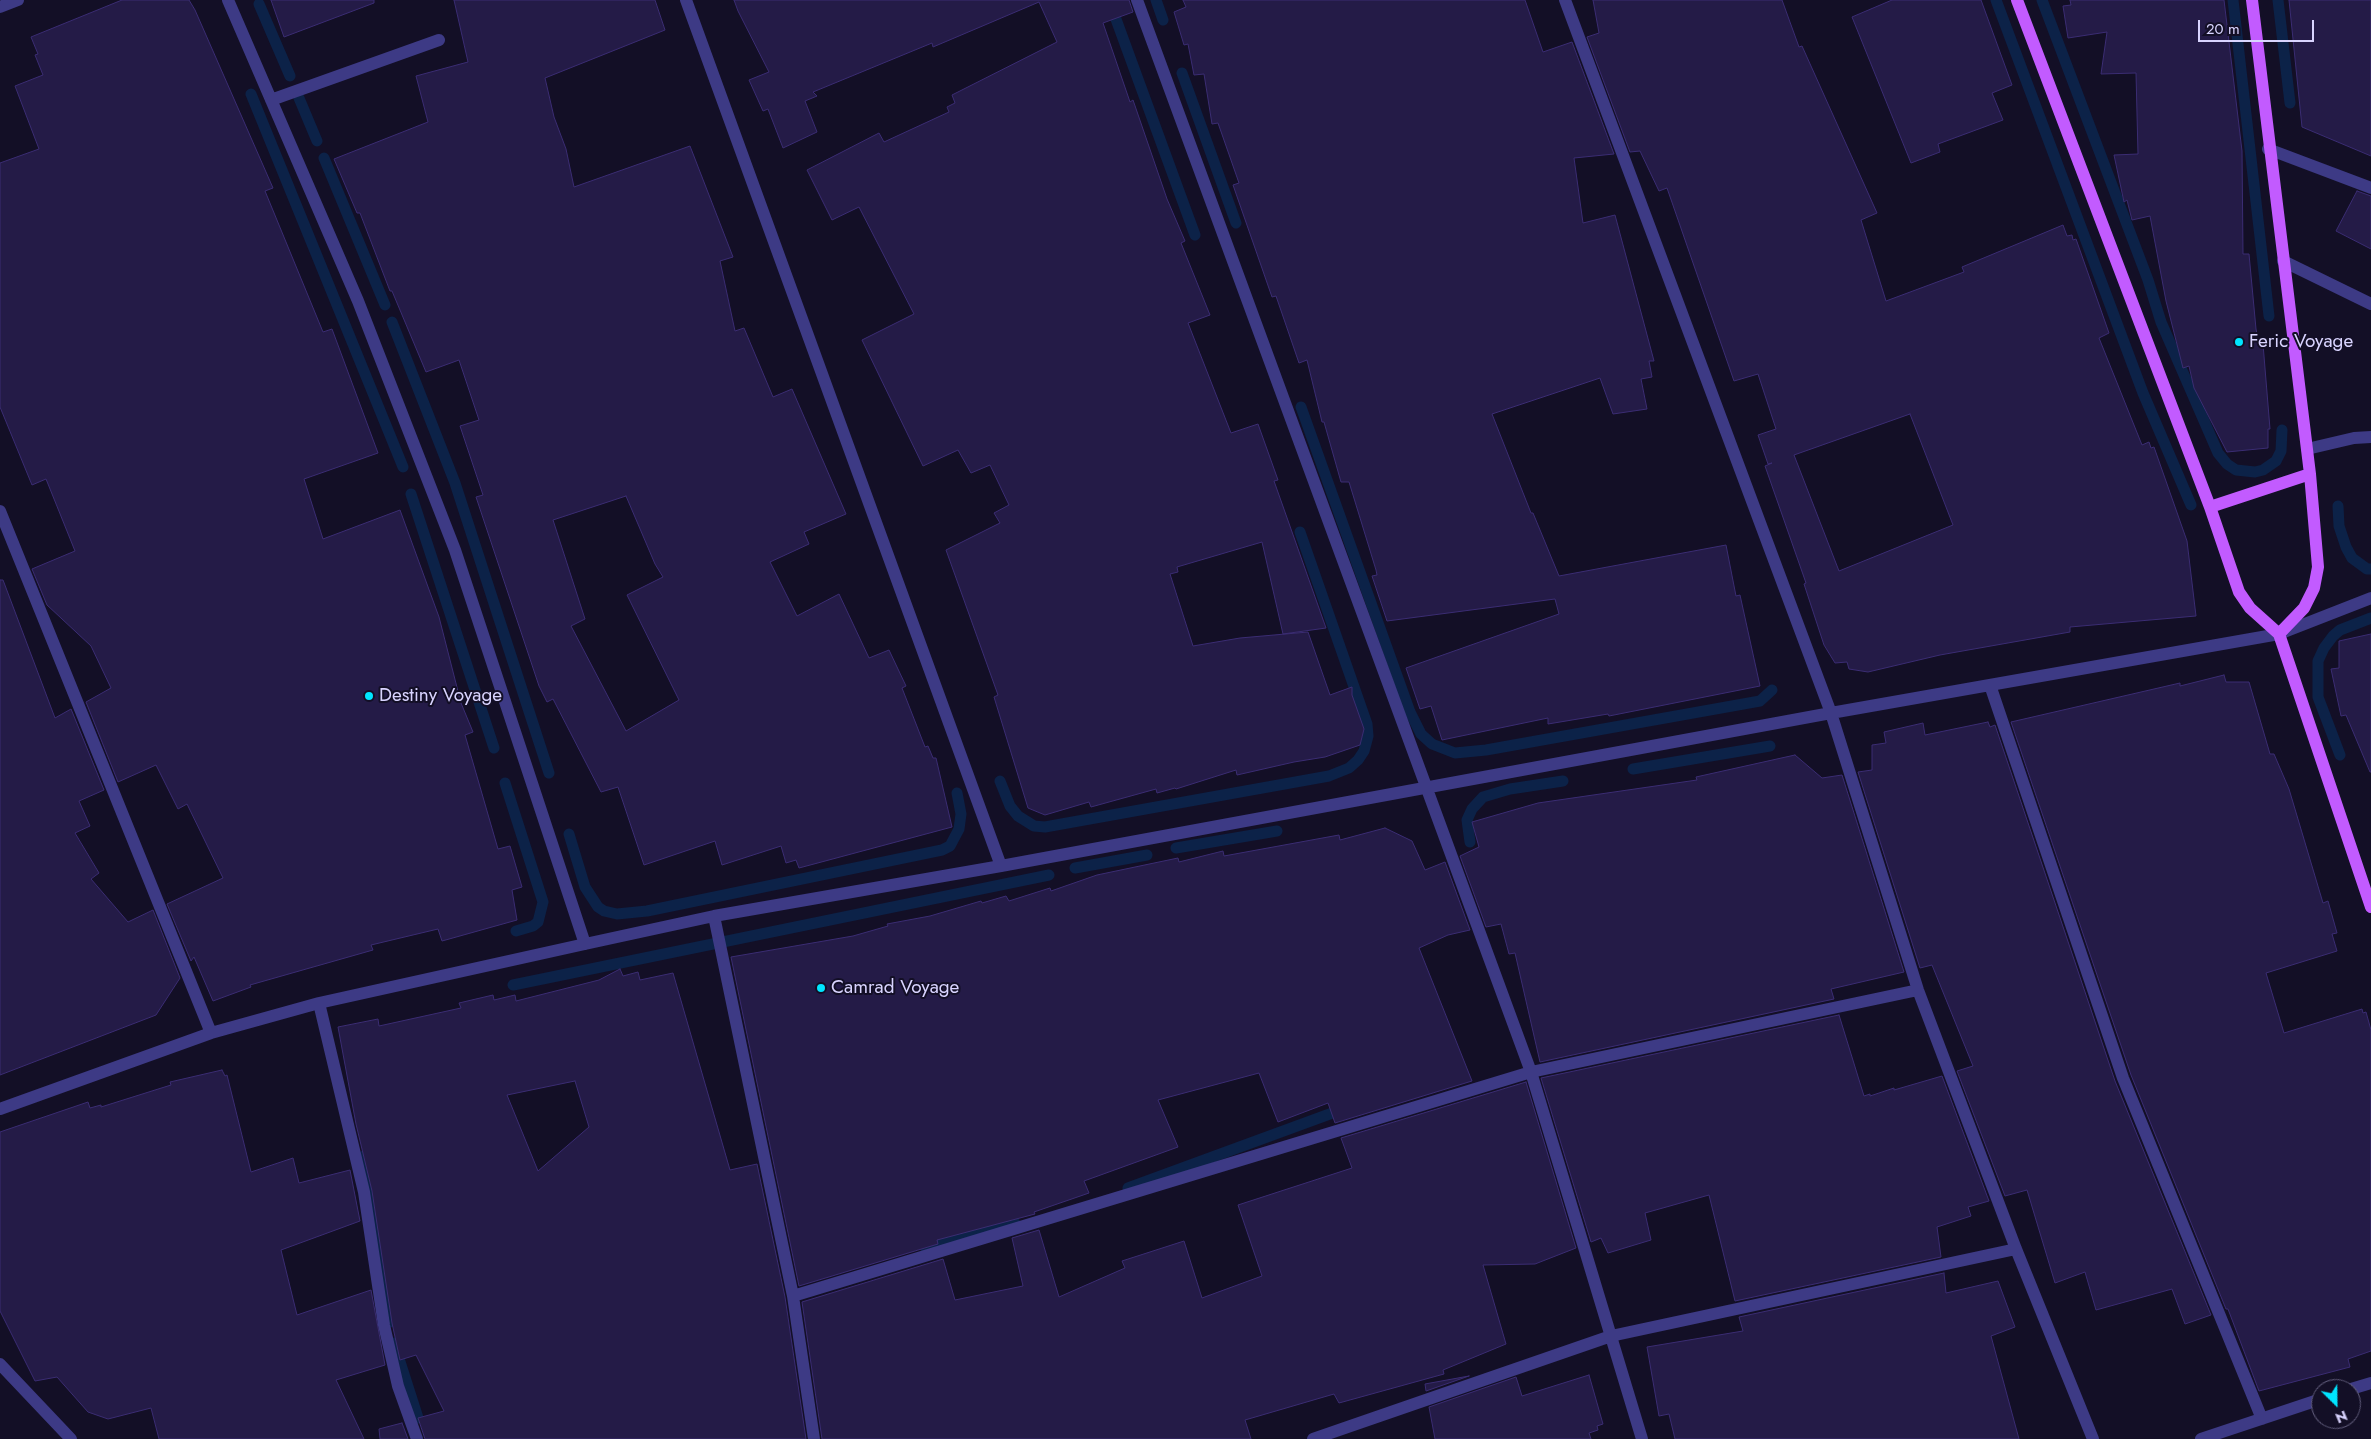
<!DOCTYPE html>
<html>
<head>
<meta charset="utf-8">
<style>
	body { margin:0 }
	#map { position:relative; width:2371px; height:1439px; overflow:hidden; background:#130f26; font-family:Jost,sans-serif }
	canvas { display:block }
	.north { position:absolute; left:2311px; top:1379px; width:50px; height:50px; box-sizing:border-box; background:#130f26; border:1px solid #625e7d; border-radius:50%; rotate:157deg; font-size:14px; font-weight:700; line-height:20px; text-align:center; color:#d9d4ff }
	.north::after { content:''; display:block; margin:auto; width:18px; height:22px; background:#00e5ff; clip-path:polygon(50% 0,100% 100%,50% 72%,0 100%) }
	.scale { position:absolute; left:2198px; top:20px; width:116px; height:22px; box-sizing:border-box; border:2px solid #d9d4ff; border-top:0; padding-left:6px; font-size:15px; line-height:18px; white-space:nowrap; color:#d9d4ff; -webkit-text-stroke:4px #130f26; paint-order:stroke }
</style>
</head>
<body>
<div id="map">
<canvas width="2371" height="1439"></canvas>
<div class="north">N</div>
<div class="scale">20 m</div>
</div>
<script>
const ctx = document.querySelector('canvas').getContext('2d');
ctx.lineJoin = 'round';
function poly(rows) {
  const path = new Path2D();
  for (const r of rows) {
    path.moveTo(r[0], r[1]);
    for (let i = 2; i < r.length; i += 2) path.lineTo(r[i], r[i + 1]);
  }
  return path;
}
function trace(path, color, width, dash) {
  ctx.strokeStyle = color;
  ctx.lineWidth = width;
  ctx.lineCap = dash ? 'butt' : 'round';
  ctx.setLineDash(dash || []);
  ctx.stroke(path);
}
function fillPath(path, color) {
  ctx.fillStyle = color;
  ctx.fill(path, 'evenodd');
}
function label(font, color, halo, rows, align = 'center') {
  ctx.font = font + ' Jost,sans-serif';
  ctx.lineWidth = 4;
  ctx.setLineDash([]);
  ctx.textBaseline = 'middle';
  ctx.strokeStyle = halo;
  ctx.fillStyle = color;
  for (const [text, x, y, turn = 0] of rows) {
    ctx.save();
    ctx.translate(x, y);
    ctx.rotate((+turn || 0) * Math.PI / 180);
    ctx.textAlign = isNaN(turn) ? turn : align;
    if (halo) ctx.strokeText(text, 0, 0);
    ctx.fillText(text, 0, 0);
    ctx.restore();
  }
}
const stream = poly([
	[1109,0,1195,235],
	[1156,0,1163,20],
	[1996,0,2143,393,2191,505],
	[2042,0,2148,280,2161,322,2218,453,2227,464,2236,470,2255,472,2263,470,2276,461,2281,451,2282,430],
	[2233,0,2269,316],
	[2278,0,2290,103],
	[259,4,290,76],
	[1182,73,1236,223],
	[251,94,403,467],
	[299,98,317,141],
	[324,158,385,305],
	[392,322,455,483,549,773],
	[1301,407,1410,712,1421,734,1432,744,1455,753,1486,750,1760,701,1772,690],
	[411,494,494,748],
	[2338,506,2339,526,2346,547,2352,558,2367,569,2371,569],
	[2340,755,2318,697,2318,661,2324,648,2333,636,2340,630,2371,618],
	[1633,769,1770,746],
	[1000,781,1010,806,1018,816,1034,826,1045,827,1329,776,1349,768,1358,760,1364,751,1368,736,1367,724,1300,532],
	[505,783,543,902,538,922,533,926,516,931],
	[569,834,585,887,598,907,604,911,617,914,647,911,942,850,950,846,959,829,961,814,957,793],
	[1470,842,1467,820,1472,809,1483,797,1510,789,1563,781],
	[1176,848,1277,831],
	[1075,868,1147,855],
	[513,985,1049,875],
	[364,1156,378,1224,390,1322],
	[1128,1188,1346,1108],
	[924,1246,1015,1223],
	[394,1343,418,1418]
]);
const building = poly([
	[122,0,189,0,195,10,273,188,265,191,323,332,332,329,378,453,304,479,323,539,400,510,439,617,461,703,473,732,465,735,498,849,510,846,522,887,512,890,517,920,442,941,438,929,371,945,373,950,250,985,251,987,213,1001,194,957,191,961,167,904,223,878,187,804,178,809,156,765,118,782,86,702,111,688,91,646,47,605,32,569,75,551,46,479,32,485,0,407,0,163,39,149,15,86,43,75,35,55,38,54,31,37,122,0],
	[271,0,374,0,374,3,284,37,271,0],
	[454,0,655,0,665,30,545,78,554,117,566,149,574,187,690,146,733,257,720,261,735,331,744,328,773,397,792,389,846,514,804,532,809,544,770,562,797,616,839,594,869,658,889,650,906,686,902,688,925,747,928,746,933,758,936,758,952,827,799,868,796,860,786,863,781,846,722,865,715,841,644,865,618,787,601,792,553,699,547,702,539,686,476,497,483,495,460,426,479,420,459,360,426,372,392,291,390,291,360,213,357,213,334,159,428,122,416,76,468,62,454,0],
	[626,496,655,564,663,577,627,595,679,700,626,731,571,626,585,619,553,520,626,496],
	[734,0,1129,0,1133,12,1103,23,1130,102,1133,100,1167,199,1185,241,1181,243,1210,315,1188,323,1231,433,1258,424,1278,480,1274,481,1326,628,1283,634,1262,542,1177,567,1178,572,1170,574,1193,646,1240,638,1308,632,1330,695,1352,687,1352,695,1364,729,1360,745,1325,757,1294,762,1237,775,1236,770,1176,789,1175,788,1157,793,1156,789,1091,807,1089,802,1045,815,1028,808,994,697,998,695,946,550,1000,523,994,513,1009,505,990,465,971,473,958,450,923,466,862,340,914,314,859,207,832,220,807,170,879,133,884,142,949,112,947,107,955,103,952,95,1057,42,1039,2,933,47,932,43,813,92,817,96,805,101,817,132,783,148,768,109,763,111,749,80,769,72,738,11,734,0],
	[1183,0,1525,0,1543,52,1572,42,1614,154,1574,158,1583,223,1615,215,1654,361,1649,361,1652,377,1641,379,1647,409,1613,414,1600,378,1492,414,1531,513,1533,513,1559,576,1726,545,1736,596,1740,595,1760,686,1609,716,1608,714,1548,724,1548,718,1442,740,1431,706,1420,709,1406,668,1559,614,1555,599,1387,621,1372,576,1377,575,1376,570,1349,482,1341,482,1324,422,1322,422,1307,360,1299,363,1276,296,1272,297,1233,185,1239,183,1218,123,1212,124,1204,74,1194,75,1188,44,1184,45,1174,12,1186,7,1183,0],
	[1593,0,1782,0,1799,47,1802,46,1877,213,1861,220,1886,301,1964,272,1962,267,2063,225,2067,236,2072,235,2073,240,2076,239,2109,333,2099,338,2142,445,2149,442,2151,448,2154,447,2187,541,2196,616,2070,627,2070,632,1940,655,1868,672,1849,669,1847,662,1835,663,1824,645,1804,584,1806,583,1765,466,1772,463,1768,464,1758,435,1776,429,1758,374,1734,381,1667,188,1659,191,1640,151,1630,152,1587,37,1599,33,1593,0],
	[1910,414,1953,525,1839,571,1794,455,1910,414],
	[1892,0,1981,0,2012,85,1992,93,2003,120,1938,144,1940,152,1911,163,1852,17,1892,0],
	[2070,0,2224,0,2242,151,2243,254,2249,254,2256,329,2259,344,2263,344,2270,429,2268,429,2268,448,2227,452,2194,388,2189,366,2183,368,2166,301,2150,216,2132,220,2127,200,2124,202,2114,155,2138,154,2136,73,2101,74,2107,32,2068,38,2063,6,2071,5,2070,0],
	[2289,0,2371,0,2371,156,2302,127,2289,0],
	[2357,191,2371,196,2371,249,2336,231,2357,191],
	[0,580,3,580,55,718,71,709,104,790,79,801,90,826,75,833,99,873,91,879,128,922,153,910,180,978,156,1015,0,1075,0,580],
	[2371,634,2371,772,2370,772,2346,715,2341,716,2331,669,2339,668,2339,641,2371,634],
	[2224,675,2226,682,2249,682,2270,754,2274,754,2289,789,2323,903,2328,901,2337,933,2332,934,2337,951,2266,973,2284,1033,2362,1009,2363,1013,2366,1012,2371,1030,2371,1351,2348,1359,2350,1367,2259,1391,2228,1309,2226,1309,2131,1075,2011,722,2180,683,2180,686,2224,675],
	[1988,722,1990,727,1995,725,2115,1081,2211,1315,2185,1324,2172,1289,2096,1310,2085,1272,2055,1283,2027,1190,2005,1196,1957,1071,1973,1066,1932,965,1920,968,1858,772,1872,770,1872,745,1886,743,1884,732,1923,723,1925,735,1988,722],
	[1795,755,1822,778,1842,775,1904,972,1831,989,1834,999,1540,1062,1515,953,1509,954,1501,924,1486,927,1460,856,1479,847,1472,822,1538,803,1697,780,1696,777,1795,755],
	[1385,828,1412,841,1425,870,1445,862,1470,930,1448,935,1419,948,1472,1081,1335,1123,1328,1103,1278,1122,1259,1073,1158,1100,1178,1147,1084,1181,1089,1193,1034,1212,1035,1214,937,1240,938,1244,799,1286,731,957,853,936,888,926,887,924,930,916,981,901,982,903,1006,896,1009,901,1050,888,1051,891,1097,875,1178,858,1179,862,1223,851,1224,856,1339,835,1340,840,1385,828],
	[620,969,623,976,638,972,640,980,673,973,730,1170,757,1164,785,1297,806,1439,425,1439,418,1418,444,1411,416,1355,400,1360,392,1323,372,1191,356,1124,338,1027,378,1019,379,1026,461,1008,459,1003,493,995,494,1000,515,995,516,1001,599,980,620,969],
	[575,1081,589,1127,538,1171,507,1095,575,1081],
	[1839,1015,1864,1096,1870,1094,1870,1096,1894,1088,1894,1090,1942,1076,1989,1201,1968,1207,1971,1216,1937,1227,1941,1257,1735,1301,1709,1195,1645,1213,1651,1240,1608,1253,1601,1238,1591,1242,1541,1078,1839,1015],
	[222,1070,225,1076,227,1075,251,1172,293,1158,299,1183,350,1170,360,1221,281,1250,297,1315,371,1290,385,1365,336,1380,364,1439,159,1439,151,1408,108,1419,88,1412,57,1377,35,1381,0,1311,0,1132,88,1102,90,1108,101,1105,101,1107,171,1085,170,1082,222,1070],
	[1526,1082,1576,1248,1535,1264,1483,1265,1506,1344,1443,1370,1444,1374,1339,1403,1334,1394,1245,1420,1251,1439,822,1439,802,1302,943,1259,955,1300,1023,1286,1012,1238,1039,1230,1059,1297,1125,1268,1122,1261,1184,1241,1202,1298,1262,1276,1238,1205,1352,1168,1341,1138,1526,1082],
	[1944,1273,1946,1293,1998,1281,2015,1327,1991,1336,2019,1439,1675,1439,1669,1414,1659,1416,1647,1347,1743,1331,1739,1317,1944,1273],
	[1589,1375,1603,1424,1597,1426,1598,1430,1589,1433,1591,1439,1435,1439,1429,1407,1516,1377,1522,1396,1589,1375],
	[1469,1376,1426,1391,1425,1384,1469,1376],
	[402,1423,408,1439,380,1439,379,1429,402,1423]
]);
const minor = poly([
	[228,0,358,301,455,550,585,944],
	[686,0,1001,866],
	[1137,0,1531,1072,1642,1439],
	[1565,0,1831,713,1918,990,2016,1249,2093,1439],
	[0,7,18,0],
	[271,100,439,40],
	[2268,149,2371,188],
	[2283,261,2371,304],
	[2307,449,2354,438,2371,437],
	[0,511,211,1033],
	[1990,685,2123,1078,2262,1419],
	[714,916,793,1296,814,1439],
	[319,1003,364,1192,384,1325,398,1386,417,1439],
	[0,1109,211,1033,319,1003,585,944,714,916,1001,866,1831,713,2279,634,2371,598],
	[793,1296,1531,1072,1918,990],
	[0,1364,71,1439],
	[2351,1389,2371,1383],
	[1313,1439,1611,1336,2016,1249],
	[2201,1439,2321,1399]
]);
const major = poly([
	[2017,0,2210,507,2239,592,2250,608,2279,634,2371,907],
	[2252,0,2310,474,2318,567,2314,588,2304,608,2279,634],
	[2210,507,2310,474]
]);
const markers = [
	[2239,342,5,"#00e5ff"],
	[369,696,5,"#00e5ff"],
	[821,988,5,"#00e5ff"]
];
const poiNames = [
	["Feric Voyage",2249,342],
	["Destiny Voyage",379,696],
	["Camrad Voyage",831,988]
];
trace(stream, '#0c2248', 11);
fillPath(building, '#241b47');
trace(building, '#3b2d73', 1);
trace(minor, '#3d3a85', 12);
trace(major, '#c25bff', 12);
for (const [x, y, r, color] of markers) {
  const dot = new Path2D();
  dot.arc(x, y, r, 0, 2 * Math.PI);
  ctx.fillStyle = color;
  ctx.fill(dot);
  trace(dot, '#130f26', 2);
}
label('19px', '#d9d4ff', '#130f26', poiNames, 'left');
</script>
</body>
</html>
